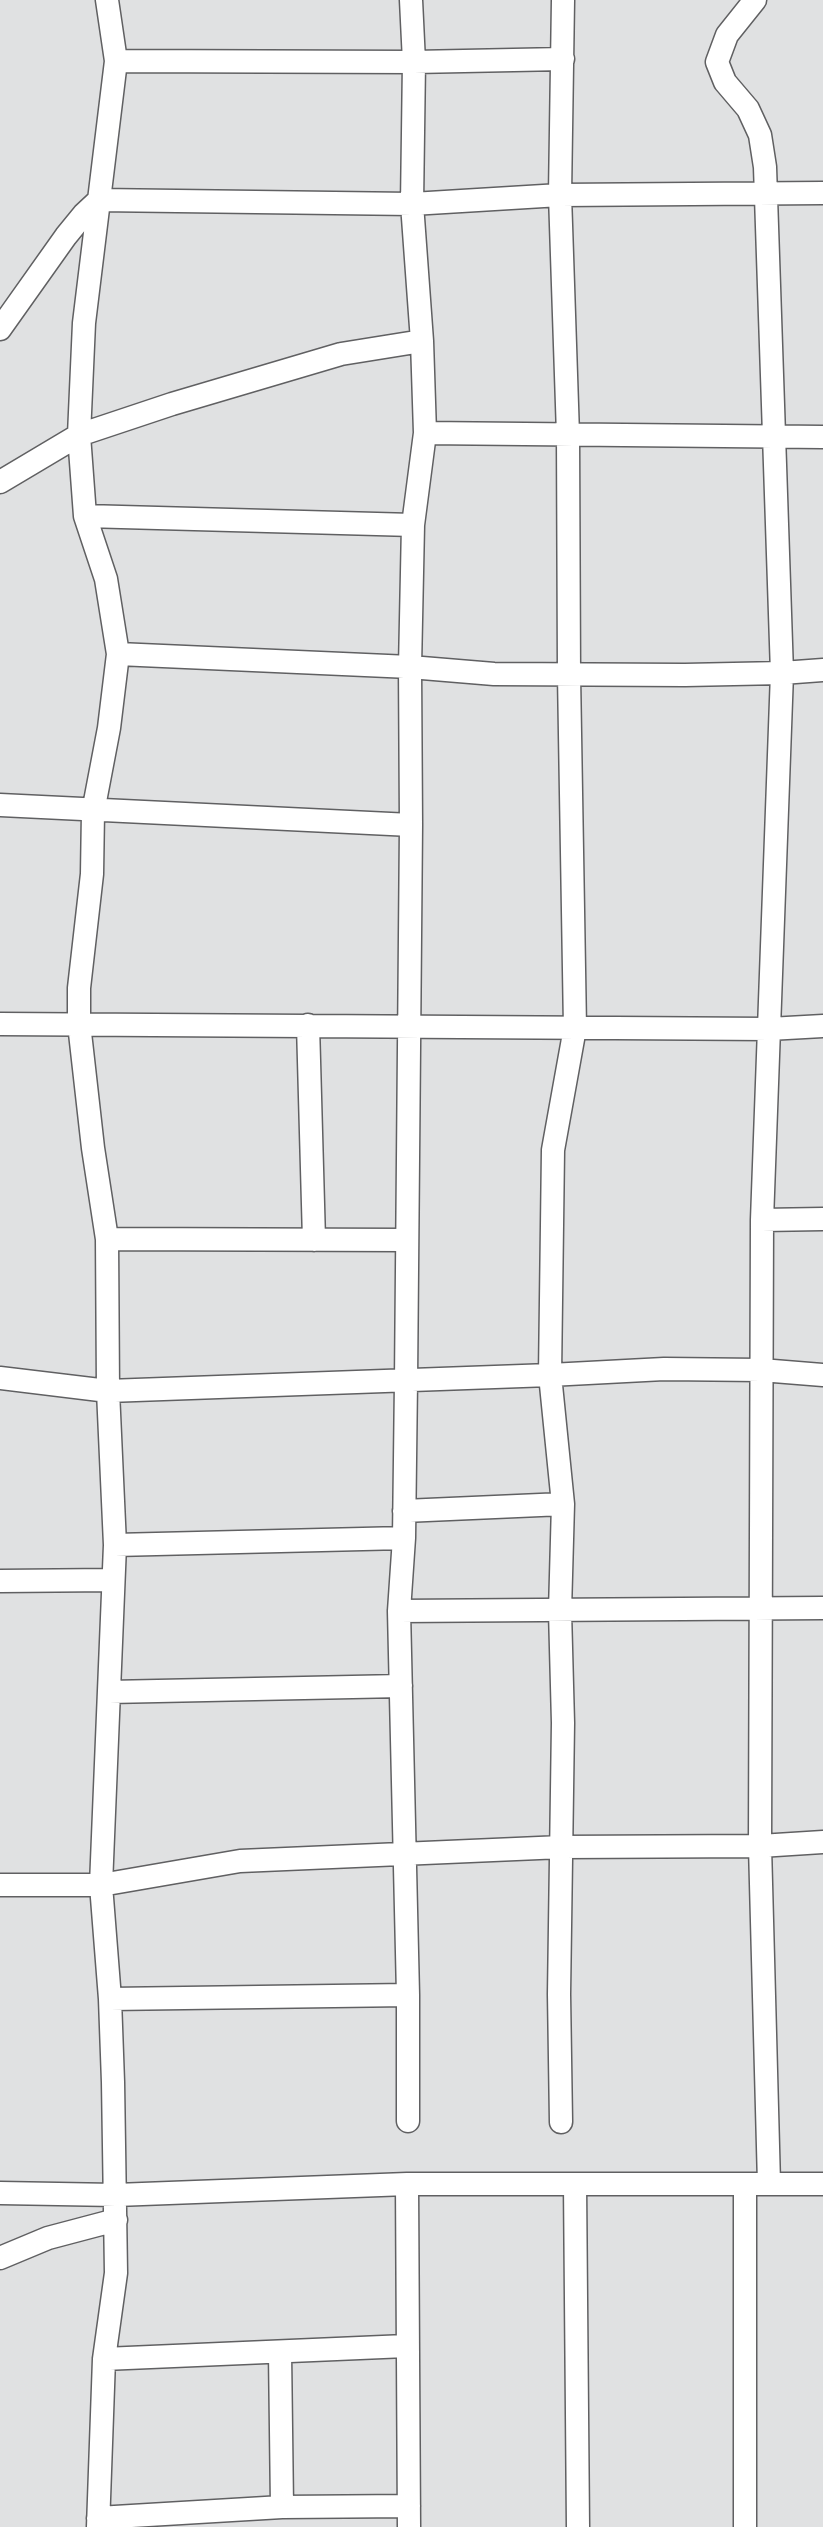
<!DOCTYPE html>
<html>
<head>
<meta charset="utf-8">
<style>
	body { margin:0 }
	canvas { display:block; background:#e0e1e2 }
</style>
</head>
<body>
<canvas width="823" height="2527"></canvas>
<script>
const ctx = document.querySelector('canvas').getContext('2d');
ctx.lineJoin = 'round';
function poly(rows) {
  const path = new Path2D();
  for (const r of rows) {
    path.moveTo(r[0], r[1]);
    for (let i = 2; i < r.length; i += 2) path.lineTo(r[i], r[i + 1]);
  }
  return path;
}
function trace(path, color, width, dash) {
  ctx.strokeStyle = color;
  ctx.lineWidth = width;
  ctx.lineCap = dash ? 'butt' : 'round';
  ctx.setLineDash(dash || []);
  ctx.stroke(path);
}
const minor = poly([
	[755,0,727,35,717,62,725,82,748,109,760,135,765,167,782,673,762,1220,760,1846,769,2184],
	[116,61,414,62,563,59],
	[0,329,66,236,84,214,99,200,412,204,560,195,823,193],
	[425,433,823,437],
	[0,482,79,435,172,404,341,354,422,341],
	[85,516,413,525],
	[118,654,410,667,494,674,685,675,782,673,823,670],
	[0,805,411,825],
	[0,1024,769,1029,823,1026],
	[308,1025,314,1240],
	[762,1220,823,1219],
	[107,1239,406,1240],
	[0,1378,108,1391,550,1375,664,1369,761,1370,823,1375],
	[404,1511,563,1504],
	[115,1545,404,1538],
	[0,1581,113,1580],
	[399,1611,823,1608],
	[109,1692,401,1686],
	[0,1885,101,1885,240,1861,562,1847,760,1846,823,1842],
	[110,1999,408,1995],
	[408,2121,408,1995,399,1611,404,1538,406,1381,411,825,410,667,413,525,425,433,422,341,412,204,414,62,411,0],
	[561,2122,559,1994,563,1723,560,1611,563,1504,550,1375,553,1150,575,1028,569,675,568,435,560,195,563,0],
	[407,2184,409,2527],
	[575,2184,578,2527],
	[0,2193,116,2195,407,2184,823,2184],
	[0,2258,48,2238,116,2220],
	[280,2352,282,2507],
	[104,2359,406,2346],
	[98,2518,282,2507,409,2506],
	[98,2527,104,2359,116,2273,113,2082,110,1999,101,1885,115,1545,108,1391,107,1239,93,1148,79,1024,79,988,92,874,93,812,109,728,118,654,106,579,85,516,79,435,84,323,116,61,107,0],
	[745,2527,745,2184]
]);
trace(minor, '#606062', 25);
trace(minor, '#fff', 22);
</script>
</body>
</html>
